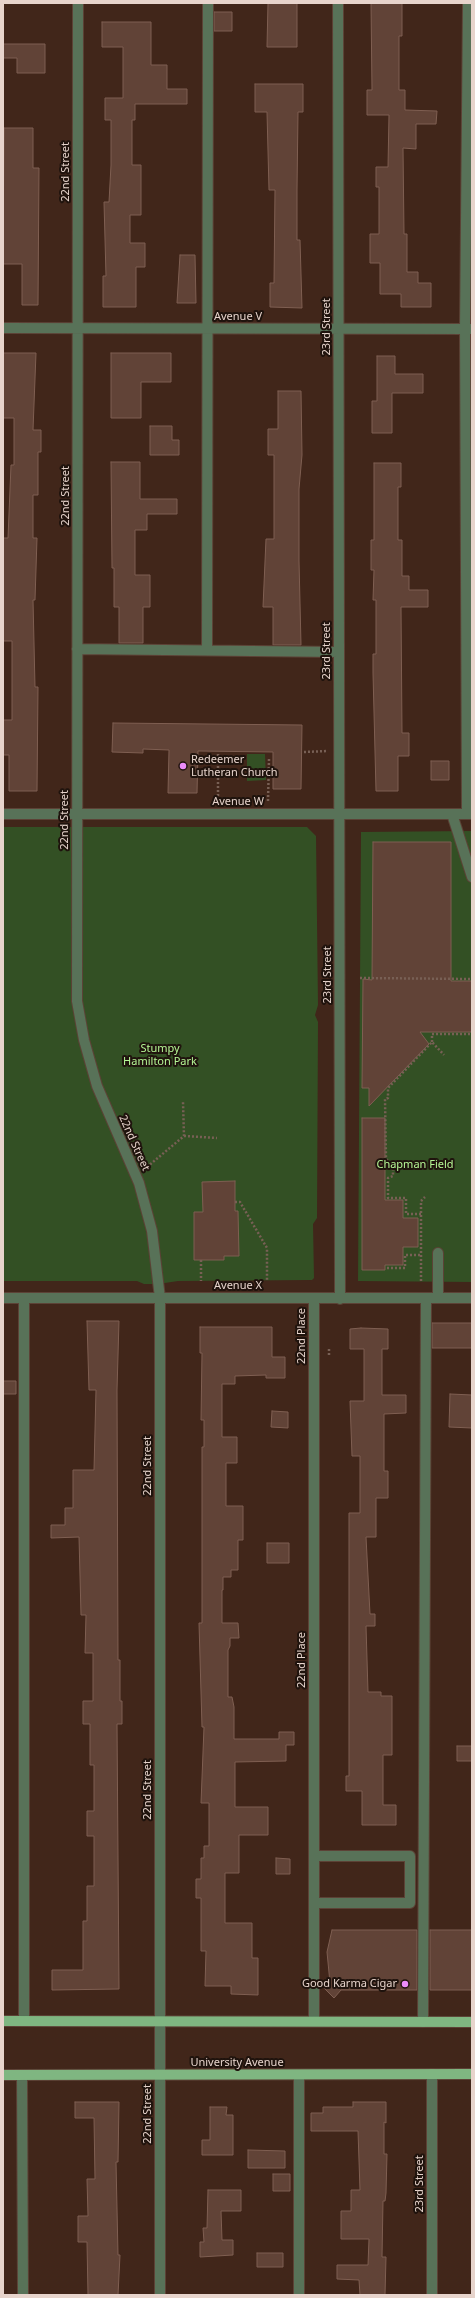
<!DOCTYPE html>
<html>
<head>
<meta charset="utf-8">
<style>
	body { margin:0 }
	#map { position:relative; width:475px; height:2298px; overflow:hidden; background:#41261a; font-family:"Noto Sans",sans-serif }
	canvas { display:block }
	.frame { position:absolute; inset:0; border:4px solid #e7d4cc; pointer-events:none }
</style>
</head>
<body>
<div id="map">
<canvas width="475" height="2298"></canvas>
<div class="frame"></div>
</div>
<script>
const ctx = document.querySelector('canvas').getContext('2d');
ctx.lineJoin = 'round';
function fillPath(path, color) {
  ctx.fillStyle = color;
  ctx.fill(path, 'evenodd');
}
function poly(rows) {
  const path = new Path2D();
  for (const r of rows) {
    path.moveTo(r[0], r[1]);
    for (let i = 2; i < r.length; i += 2) path.lineTo(r[i], r[i + 1]);
  }
  return path;
}
function trace(path, color, width, dash) {
  ctx.strokeStyle = color;
  ctx.lineWidth = width;
  ctx.lineCap = dash ? 'butt' : 'round';
  ctx.setLineDash(dash || []);
  ctx.stroke(path);
}
function label(font, color, halo, rows, align = 'center') {
  ctx.font = font + ' "Noto Sans",sans-serif';
  ctx.lineWidth = 4;
  ctx.setLineDash([]);
  ctx.textBaseline = 'middle';
  ctx.strokeStyle = halo;
  ctx.fillStyle = color;
  for (const [text, x, y, turn = 0] of rows) {
    ctx.save();
    ctx.translate(x, y);
    ctx.rotate((+turn || 0) * Math.PI / 180);
    ctx.textAlign = isNaN(turn) ? turn : align;
    if (halo) ctx.strokeText(text, 0, 0);
    ctx.fillText(text, 0, 0);
    ctx.restore();
  }
}
const green = poly([
	[247,754,265,754,266,780,247,781],
	[3,827,307,827,316,836,318,1005,315,1015,318,1022,317,1218,313,1224,314,1278,312,1280,178,1281,158,1284,144,1284,137,1281,3,1281],
	[472,831,472,1282,358,1281,361,832]
]);
const building = poly([
	[268,3,297,3,297,47,267,47,268,3],
	[371,3,402,3,402,36,399,36,399,90,405,90,405,110,437,111,436,124,416,124,416,149,403,148,404,234,407,234,407,272,418,272,418,283,431,283,431,307,401,307,401,294,380,294,380,263,370,263,370,234,379,234,379,187,376,187,376,167,388,167,389,115,367,115,367,90,372,90,371,3],
	[214,12,232,12,232,31,214,31,214,12],
	[102,22,151,22,151,65,167,65,167,89,187,89,187,104,135,104,135,120,132,120,132,165,141,165,141,215,130,215,130,243,145,243,145,267,136,267,136,307,103,307,103,276,106,276,104,202,109,202,111,165,111,120,105,120,105,98,123,98,123,47,102,47,102,22],
	[3,44,45,44,45,73,17,73,17,58,3,58,3,44],
	[255,84,303,84,303,112,298,112,297,190,297,240,300,240,302,308,270,307,270,283,274,283,275,190,269,190,267,112,255,112,255,84],
	[4,128,33,128,33,168,39,168,38,305,22,305,22,264,3,264,4,128],
	[180,255,195,255,196,303,177,303,180,255],
	[3,353,36,353,33,430,41,430,41,452,38,452,38,495,33,495,33,538,37,538,35,600,33,600,35,687,38,687,37,791,9,791,9,755,3,755,3,720,12,720,12,641,3,641,3,538,8,538,11,465,14,465,14,418,3,418,3,353],
	[111,353,171,353,171,382,141,382,141,418,111,418,111,353],
	[377,356,395,356,395,374,423,374,423,393,392,393,392,433,372,433,372,401,377,401,377,356],
	[278,391,301,391,302,455,299,489,299,561,301,645,273,645,273,607,263,607,266,539,274,539,274,455,268,455,268,429,278,429,278,391],
	[150,426,172,426,172,440,179,440,179,455,150,455,150,426],
	[111,462,140,462,140,499,177,499,177,514,147,514,147,530,135,530,135,575,150,575,150,607,143,607,143,643,119,643,119,607,114,607,114,568,112,568,111,462],
	[374,463,401,463,401,487,398,487,398,540,402,540,402,576,409,576,409,590,428,590,428,607,401,607,402,733,409,733,409,756,398,756,398,791,376,791,373,673,373,654,376,654,376,600,373,600,374,570,371,570,371,540,374,540,374,463],
	[113,723,302,725,301,789,273,789,273,752,198,751,197,793,168,793,169,750,143,749,143,753,112,752,113,723],
	[431,761,449,761,449,780,431,780,431,761],
	[373,842,451,842,451,981,472,981,472,1032,420,1032,429,1044,369,1106,369,1088,362,1088,363,979,372,980,373,842],
	[362,1118,385,1118,385,1200,403,1200,403,1218,418,1218,418,1247,403,1247,403,1265,385,1265,385,1270,362,1270,362,1118],
	[235,1181,235,1211,238,1211,239,1256,224,1256,224,1260,194,1260,194,1212,203,1212,202,1182,235,1181],
	[87,1321,119,1321,117,1390,118,1660,120,1660,120,1701,122,1701,122,1724,117,1724,119,1989,52,1990,52,1970,83,1970,83,1921,87,1921,87,1886,94,1886,94,1836,87,1836,87,1811,94,1811,94,1765,90,1765,90,1724,83,1724,83,1701,93,1701,93,1653,85,1653,86,1615,81,1615,79,1537,51,1538,51,1525,65,1525,65,1508,73,1508,73,1470,94,1470,96,1390,89,1390,87,1321],
	[432,1323,472,1323,472,1348,432,1348,432,1323],
	[200,1327,272,1327,272,1357,285,1357,285,1378,266,1378,266,1375,235,1376,235,1384,222,1384,222,1437,237,1437,237,1463,226,1463,226,1506,243,1506,243,1540,238,1540,238,1570,231,1570,231,1577,223,1577,223,1590,222,1590,222,1623,238,1623,239,1638,230,1638,230,1646,228,1650,228,1697,232,1697,234,1707,234,1739,279,1739,279,1732,294,1732,294,1745,286,1745,286,1761,235,1762,235,1807,268,1807,268,1835,239,1835,239,1873,225,1873,225,1923,252,1923,252,1958,258,1958,258,1995,231,1994,231,1986,205,1986,206,1951,201,1951,201,1898,196,1898,196,1879,201,1879,201,1858,204,1858,204,1846,209,1846,209,1803,201,1803,204,1727,202,1727,199,1623,202,1623,202,1447,204,1447,204,1420,201,1420,202,1353,200,1353,200,1327],
	[361,1328,388,1329,388,1349,382,1349,382,1395,406,1395,406,1413,384,1414,384,1471,388,1471,388,1498,376,1498,376,1537,366,1537,370,1614,375,1614,375,1626,366,1626,368,1692,381,1692,381,1696,392,1696,392,1755,383,1755,383,1805,396,1805,396,1825,362,1825,362,1791,346,1791,346,1776,349,1776,349,1513,360,1513,360,1456,352,1456,350,1401,364,1401,364,1349,350,1349,350,1329,361,1328],
	[3,1381,16,1381,16,1394,3,1394,3,1381],
	[450,1394,472,1395,472,1428,449,1427,450,1394],
	[272,1411,288,1412,288,1428,271,1427,272,1411],
	[267,1543,289,1543,289,1563,267,1563,267,1543],
	[457,1746,472,1746,472,1761,457,1761,457,1746],
	[276,1858,290,1859,290,1874,276,1874,276,1858],
	[332,1930,417,1930,417,1990,341,1990,334,1998,324,1988,330,1983,327,1952,332,1930],
	[430,1930,472,1930,472,1990,430,1990,430,1930],
	[75,2102,119,2102,118,2162,116,2162,118,2255,120,2255,118,2295,88,2295,87,2242,78,2242,78,2216,88,2216,87,2179,95,2179,94,2118,75,2118,75,2102],
	[353,2102,386,2102,386,2123,384,2122,384,2154,387,2154,386,2193,385,2201,383,2201,382,2257,386,2257,385,2295,360,2295,359,2280,337,2279,337,2265,368,2265,369,2239,341,2239,341,2211,351,2211,351,2190,360,2190,358,2131,311,2131,311,2113,323,2113,323,2107,353,2107,353,2102],
	[210,2107,227,2107,226,2115,233,2115,233,2155,202,2155,202,2140,210,2140,210,2107],
	[248,2150,285,2151,285,2168,248,2168,248,2150],
	[273,2174,290,2174,290,2191,273,2191,273,2174],
	[208,2190,241,2190,241,2211,221,2211,222,2240,233,2240,233,2255,200,2257,200,2242,204,2242,203,2228,207,2228,208,2190],
	[257,2253,283,2253,283,2267,257,2267,257,2253]
]);
const path = poly([
	[304,752,327,751],
	[218,754,218,801],
	[268,801,269,759],
	[360,978,472,979],
	[432,1042,432,1034,472,1034],
	[184,1136,217,1138],
	[147,1167,184,1136,183,1102],
	[235,1202,240,1202,267,1248,267,1280],
	[421,1214,406,1214,406,1198,388,1198,388,1178,393,1176,393,1166,386,1159,385,1099,388,1098,388,1088,432,1042,444,1055],
	[201,1260,201,1281],
	[387,1268,405,1268,405,1255,421,1255],
	[421,1281,421,1201,425,1197],
	[329,1349,329,1356]
]);
const minor = poly([
	[78,3,77,1001,84,1040,97,1086,139,1183,152,1231,160,1298,160,2295],
	[338,3,340,1299],
	[3,328,471,329],
	[77,649,339,652],
	[207,650,208,3],
	[3,814,472,814],
	[452,814,472,877],
	[467,814,465,329,468,3],
	[3,1298,472,1298],
	[24,1298,24,2021],
	[438,1298,438,1253],
	[314,1856,410,1856,410,1903,314,1903],
	[314,2021,314,1299],
	[423,2022,426,1299],
	[432,2074,432,2295],
	[22,2075,23,2295],
	[299,2295,299,2075]
]);
const major = poly([
	[3,2021,472,2022],
	[3,2075,472,2074]
]);
const markers = [
	[183,766,4,"#ec8cfa"],
	[405,1984,4,"#ec8cfa"]
];
const streetNames = [
	["22nd Street",66,172,-90],
	["Avenue V",238,317],
	["23rd Street",327,327,-90],
	["22nd Street",66,496,-90],
	["23rd Street",327,651,-90],
	["Avenue W",238,802],
	["22nd Street",65,820,-90],
	["23rd Street",328,975,-90],
	["22nd Street",134,1143,66],
	["Avenue X",238,1286],
	["22nd Place",302,1336,-90],
	["22nd Street",148,1466,-90],
	["22nd Place",302,1660,-90],
	["22nd Street",148,1790,-90],
	["University Avenue",237,2063],
	["22nd Street",148,2114,-90],
	["23rd Street",420,2184,-90]
];
const poiNames = [
	["Redeemer",191,760],
	["Lutheran Church",191,773],
	["Good Karma Cigar",397,1984,"right"]
];
const parkNames = [
	["Stumpy",160,1049],
	["Hamilton Park",160,1062],
	["Chapman Field",415,1165]
];
fillPath(green, '#335024');
fillPath(building, '#614337');
trace(building, '#7f5f52', 1);
trace(minor, '#5c4236', 12);
trace(major, '#5c4236', 12);
trace(path, '#786055', 2.5, [2, 2]);
trace(minor, '#587258', 10);
trace(major, '#7fb681', 10);
for (const [x, y, r, color] of markers) {
  const dot = new Path2D();
  dot.arc(x, y, r, 0, 2 * Math.PI);
  ctx.fillStyle = color;
  ctx.fill(dot);
  trace(dot, '#1f130d', 1.5);
}
label('11px', '#e7d4cc', '#1f130d', streetNames);
label('11px', '#e7d4cc', '#1f130d', poiNames, 'left');
label('11px', '#b5f695', '#1f130d', parkNames);
</script>
</body>
</html>
